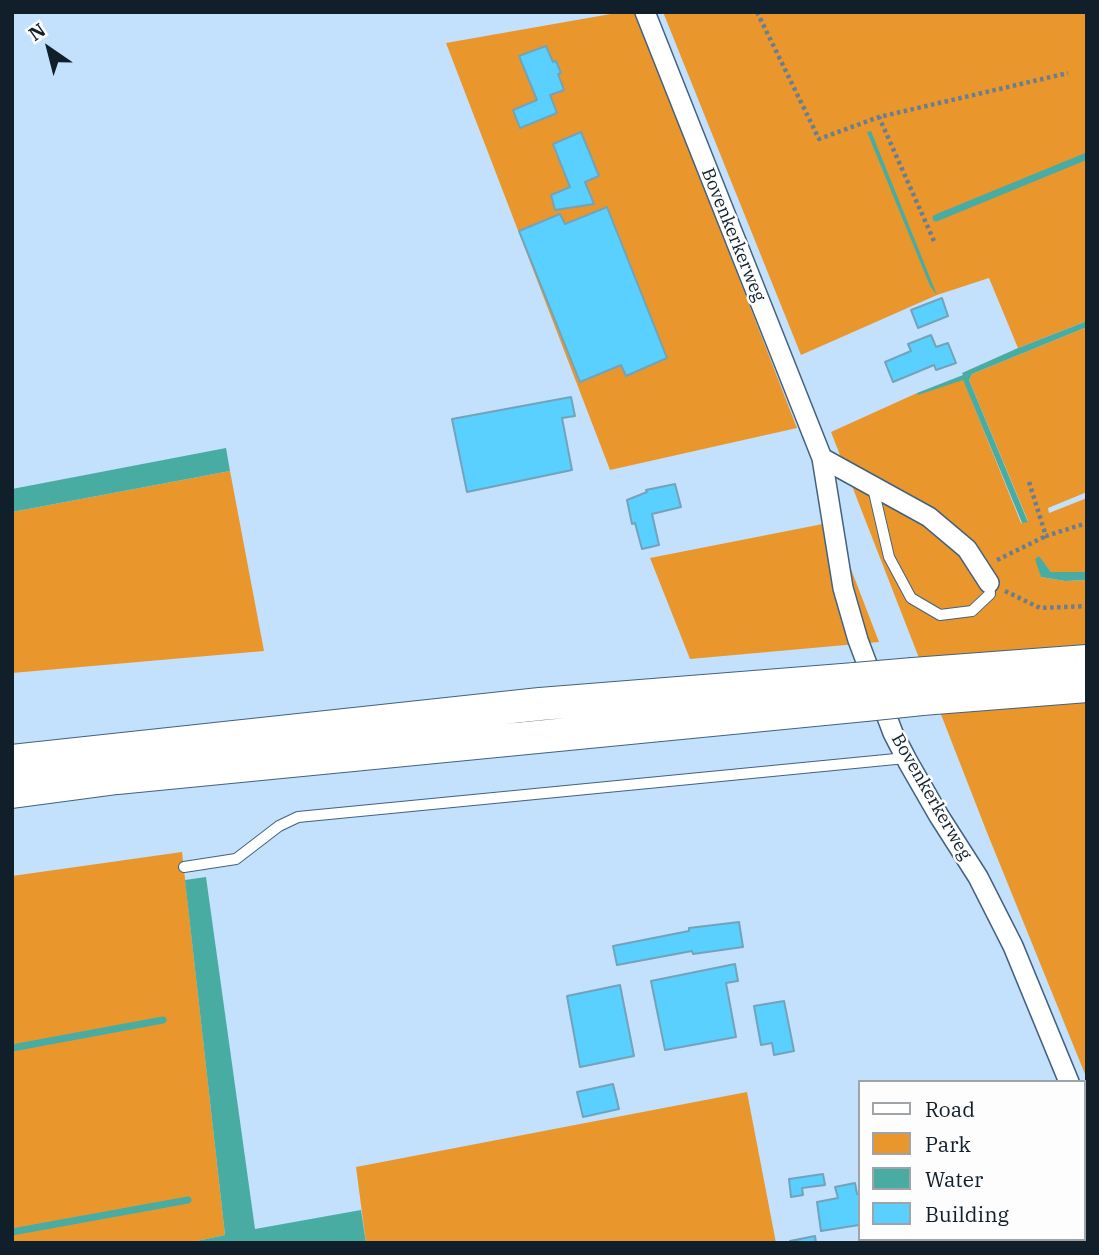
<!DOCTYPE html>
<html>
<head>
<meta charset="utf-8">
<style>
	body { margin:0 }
	#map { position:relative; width:1099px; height:1255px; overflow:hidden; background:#c3e0fc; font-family:"IBM Plex Serif",serif }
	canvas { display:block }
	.frame { position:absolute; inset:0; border:14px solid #111f2b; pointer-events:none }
	.legend { position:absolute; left:858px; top:1080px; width:228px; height:161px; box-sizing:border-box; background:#fdfdfd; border:2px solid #9fa4a9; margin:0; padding:9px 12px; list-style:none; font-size:21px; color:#111f2b }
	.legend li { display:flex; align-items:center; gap:14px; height:35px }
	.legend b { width:35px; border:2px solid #9fa4a9 }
	.north { position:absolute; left:14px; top:14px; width:70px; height:70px; -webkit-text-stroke:5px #fdfdfd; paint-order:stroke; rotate:325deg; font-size:19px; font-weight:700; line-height:28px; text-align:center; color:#111f2b }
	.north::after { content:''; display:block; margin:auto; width:24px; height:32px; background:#111f2b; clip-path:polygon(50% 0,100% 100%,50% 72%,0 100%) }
</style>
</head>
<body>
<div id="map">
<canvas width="1099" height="1255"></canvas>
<div class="frame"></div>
<ul class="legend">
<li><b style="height:9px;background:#fff"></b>Road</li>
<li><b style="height:19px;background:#e9972d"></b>Park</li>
<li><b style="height:19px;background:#49aca3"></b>Water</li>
<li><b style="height:19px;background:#59d0ff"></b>Building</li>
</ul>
<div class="north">N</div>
</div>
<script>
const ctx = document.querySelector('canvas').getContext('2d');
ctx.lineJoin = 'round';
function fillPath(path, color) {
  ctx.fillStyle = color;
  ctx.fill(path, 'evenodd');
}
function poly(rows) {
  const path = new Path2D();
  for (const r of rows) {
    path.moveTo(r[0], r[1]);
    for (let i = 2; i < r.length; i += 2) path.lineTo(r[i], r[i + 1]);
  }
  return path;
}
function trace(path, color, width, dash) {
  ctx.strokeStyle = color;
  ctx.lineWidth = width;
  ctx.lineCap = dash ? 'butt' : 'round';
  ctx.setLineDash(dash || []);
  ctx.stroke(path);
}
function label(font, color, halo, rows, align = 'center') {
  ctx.font = font + ' "IBM Plex Serif",serif';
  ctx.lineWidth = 5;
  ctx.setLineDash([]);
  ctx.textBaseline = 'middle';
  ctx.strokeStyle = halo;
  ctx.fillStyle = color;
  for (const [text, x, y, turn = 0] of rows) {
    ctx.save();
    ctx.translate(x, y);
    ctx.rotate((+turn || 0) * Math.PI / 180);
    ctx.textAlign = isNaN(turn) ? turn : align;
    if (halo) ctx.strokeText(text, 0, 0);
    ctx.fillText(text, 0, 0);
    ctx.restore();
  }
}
const green = poly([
	[622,12,636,12,797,428,610,470,446,43],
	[663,12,1087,12,1087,321,1018,348,989,278,937,295,801,355],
	[1087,327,1087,492,1048,508,1049,513,1087,498,1087,572,1051,572,1039,557,1041,577,1065,581,1087,580,1087,1079,986,830,831,432,917,393,918,394,963,379,1021,523,1028,521,969,380,972,374],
	[230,471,264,651,12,673,12,512],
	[833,522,879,642,690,659,650,558],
	[182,852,225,1235,187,1243,12,1243,12,876],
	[747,1092,776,1243,366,1243,356,1167]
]);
const water = poly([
	[871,131,937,295,930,286,867,132],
	[1087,321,1087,327,972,374,969,380,1028,522,1022,523,963,380,918,395,917,393,963,375,962,373,1018,348],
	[226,448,230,471,12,512,12,489],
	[1039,556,1051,572,1087,572,1087,580,1065,581,1041,577,1035,559],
	[206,877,255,1229,361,1210,366,1243,187,1243,225,1235,185,880]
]);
const stream = poly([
	[936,218,1087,156],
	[12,1048,163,1020],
	[12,1232,188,1200]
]);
const building = poly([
	[546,46,553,62,556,61,561,73,558,74,564,90,550,95,557,113,520,128,513,110,537,100,519,56,546,46],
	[581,132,599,176,585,182,594,204,555,210,551,195,570,187,553,144,581,132],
	[607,207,667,358,626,376,621,365,580,382,519,231,560,214,565,224,607,207],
	[942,298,948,316,918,328,911,310,942,298],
	[931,335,936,347,948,343,956,363,936,370,934,365,893,382,885,362,911,351,908,344,931,335],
	[571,397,575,416,562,418,572,470,467,492,452,419,571,397],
	[675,484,681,507,652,514,659,545,642,549,635,523,632,524,627,500,647,492,646,490,675,484],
	[739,922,743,947,693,954,692,951,617,965,613,946,689,931,689,928,739,922],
	[735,964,738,981,726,983,736,1037,665,1050,651,981,735,964],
	[620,985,634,1056,580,1067,567,996,620,985],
	[784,1001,794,1051,774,1055,772,1043,761,1045,754,1006,784,1001],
	[613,1084,619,1109,583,1117,577,1092,613,1084],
	[823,1174,825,1185,802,1188,803,1195,791,1197,789,1179,823,1174],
	[855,1183,857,1194,859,1194,859,1225,821,1231,817,1202,838,1198,835,1187,855,1183],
	[815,1236,816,1243,790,1243,790,1241,815,1236]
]);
const path = poly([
	[757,12,819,139,879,117],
	[934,241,879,117,1068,73],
	[1029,482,1046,536,1087,523],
	[997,560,1046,536],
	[1005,591,1040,608,1087,606]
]);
const service = poly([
	[873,488,889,557,911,598,940,615,972,611,990,594,989,583],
	[184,867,236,859,279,826,298,817,906,758],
	[1083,1221,1087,1221],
	[968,1243,987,1239]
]);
const minor = poly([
	[645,12,822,458,843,588,858,640,893,733,908,762,939,816,978,877,1013,946,1069,1082],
	[822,458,929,517,967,549,989,583],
	[1083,1117,1087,1126]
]);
const trunk = poly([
	[913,674,1087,661],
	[922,699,1087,686],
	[12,761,540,704,855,679],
	[12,792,117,778,865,705]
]);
const trunkBridge = poly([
	[855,679,913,674],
	[865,705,922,699]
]);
const streetNames = [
	["Bovenkerkerweg",733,235,68],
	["Bovenkerkerweg",931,797,60]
];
fillPath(green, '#e9972d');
fillPath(water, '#49aca3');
trace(stream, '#49aca3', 7);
fillPath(building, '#59d0ff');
trace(building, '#72a3b8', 2);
trace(service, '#42627f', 12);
trace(minor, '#42627f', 22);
trace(trunk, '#42627f', 34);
trace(path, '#697e92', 4.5, [3.5, 3.5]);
trace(service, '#fff', 10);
trace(minor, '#fff', 19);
trace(trunk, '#fff', 32);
trace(trunkBridge, '#42627f', 34, []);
trace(trunkBridge, '#fff', 32);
label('18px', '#111f2b', '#fdfdfd', streetNames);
</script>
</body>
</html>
